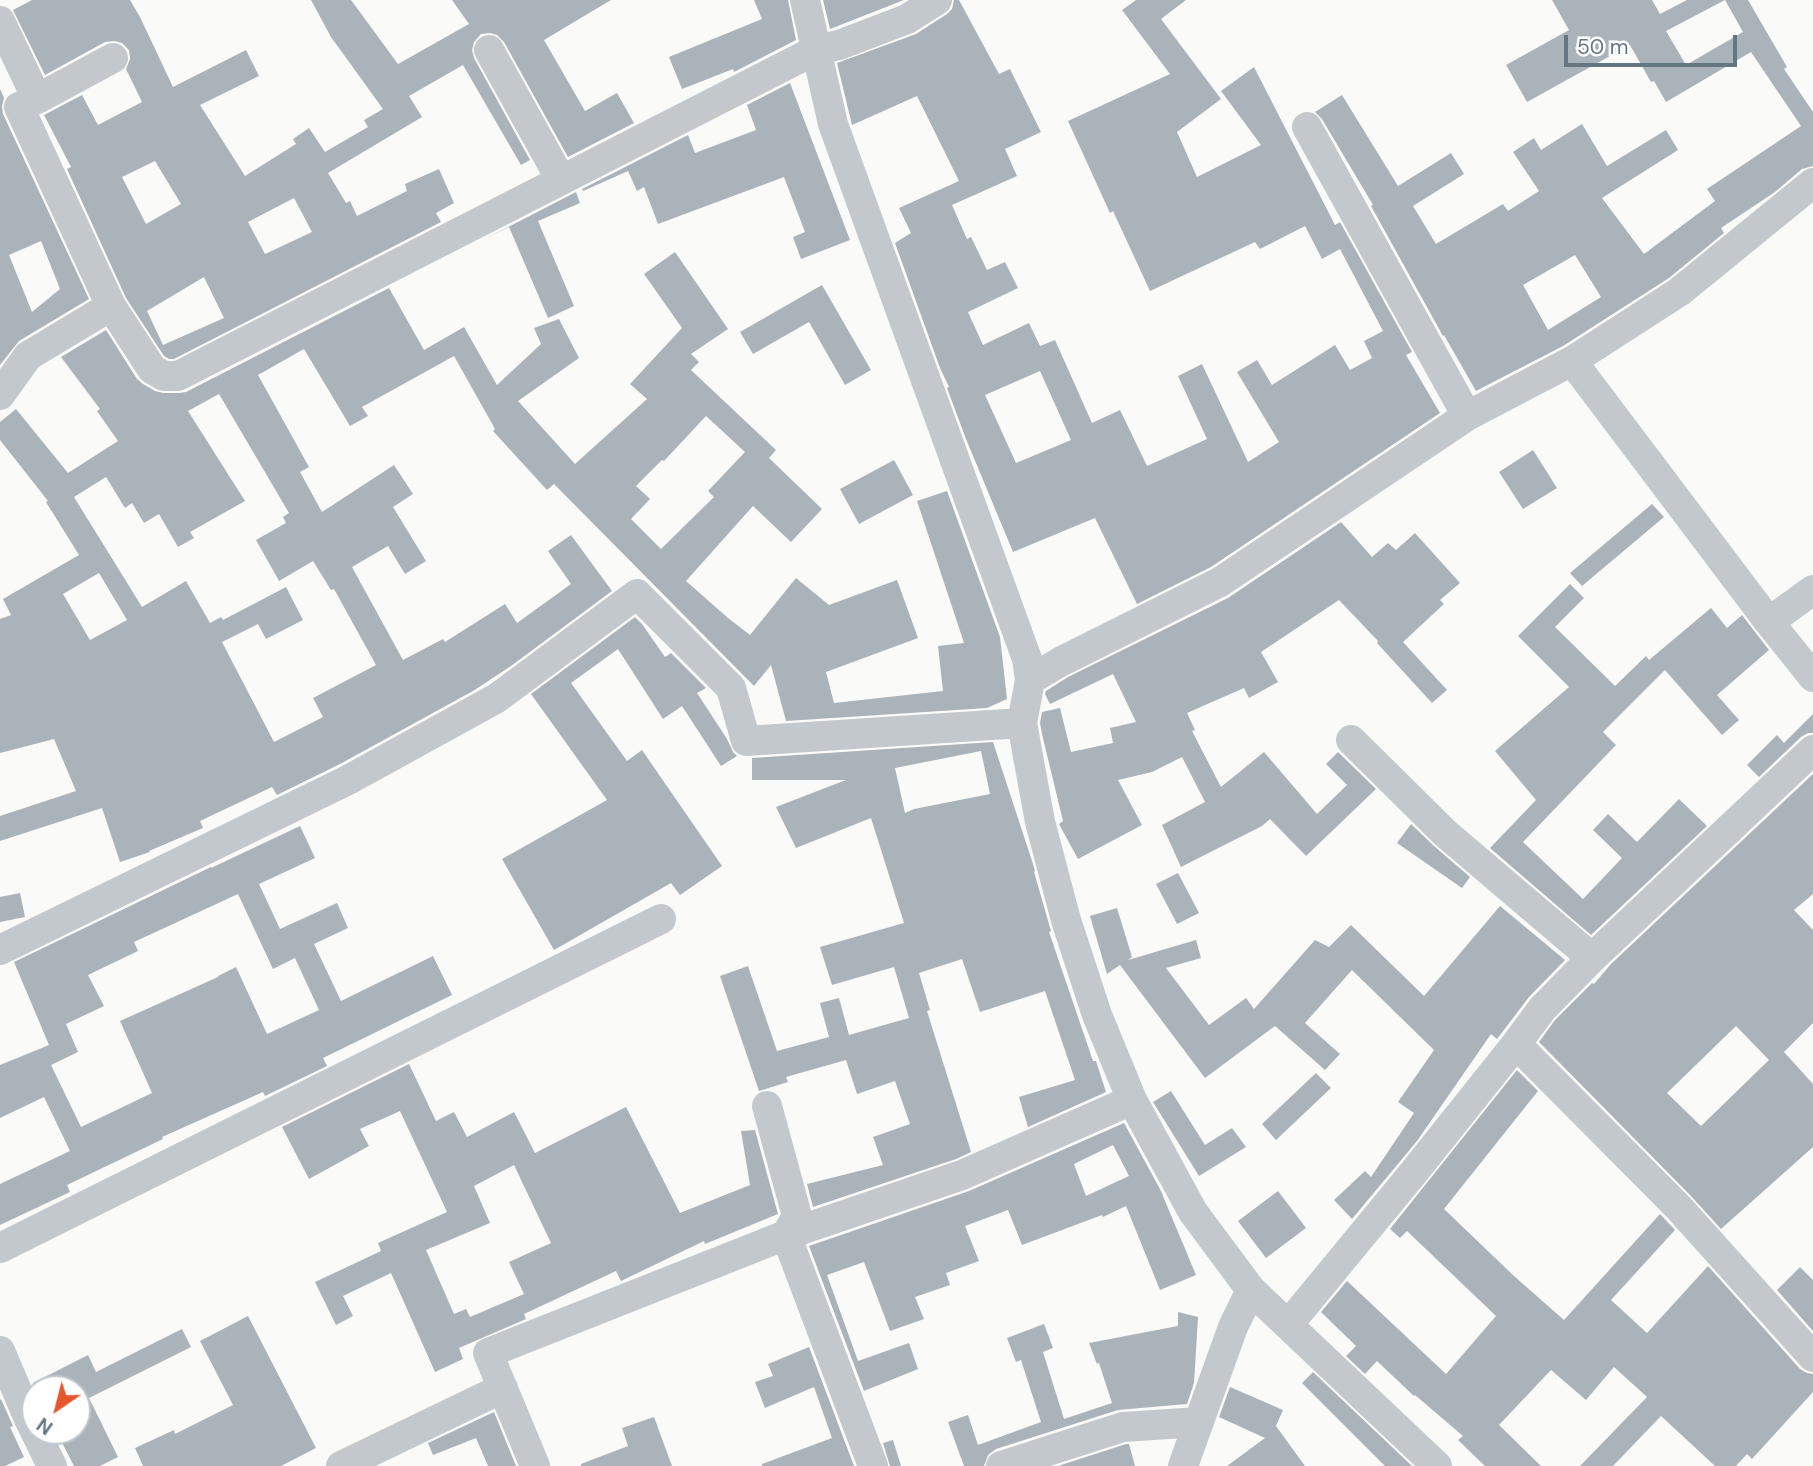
<!DOCTYPE html>
<html>
<head>
<meta charset="utf-8">
<style>
	body { margin:0 }
	#map { position:relative; width:1813px; height:1466px; overflow:hidden; background:#fafaf8; font-family:"DM Sans",sans-serif }
	canvas { display:block }
	.north { position:absolute; left:21px; top:1375px; width:70px; height:70px; box-sizing:border-box; background:#fff; border:2px solid #c1c8cd; border-radius:50%; rotate:215deg; font-size:19px; font-weight:700; line-height:28px; text-align:center; color:#657683 }
	.north::after { content:''; display:block; margin:auto; width:24px; height:32px; background:#e4572e; clip-path:polygon(50% 0,100% 100%,50% 72%,0 100%) }
	.scale { position:absolute; left:1564px; top:35px; width:173px; height:32px; box-sizing:border-box; border:4px solid #657683; border-top:0; padding-left:9px; font-size:21px; line-height:24px; white-space:nowrap; color:#657683; -webkit-text-stroke:5px #fff; paint-order:stroke }
</style>
</head>
<body>
<div id="map">
<canvas width="1813" height="1466"></canvas>
<div class="north">N</div>
<div class="scale">50 m</div>
</div>
<script>
const ctx = document.querySelector('canvas').getContext('2d');
ctx.lineJoin = 'round';
function fillPath(path, color) {
  ctx.fillStyle = color;
  ctx.fill(path, 'evenodd');
}
function poly(rows) {
  const path = new Path2D();
  for (const r of rows) {
    path.moveTo(r[0], r[1]);
    for (let i = 2; i < r.length; i += 2) path.lineTo(r[i], r[i + 1]);
  }
  return path;
}
function trace(path, color, width, dash) {
  ctx.strokeStyle = color;
  ctx.lineWidth = width;
  ctx.lineCap = dash ? 'butt' : 'round';
  ctx.setLineDash(dash || []);
  ctx.stroke(path);
}
const building = poly([
	[32,0,130,0,140,17,173,87,246,50,259,76,200,105,245,176,296,144,293,139,309,128,325,152,368,127,364,120,383,109,331,37,311,0,351,0,398,64,469,24,452,0,611,0,544,40,585,111,617,93,634,123,568,157,504,42,497,35,490,33,481,34,474,42,472,50,474,58,530,160,521,165,463,65,409,96,422,117,328,173,346,203,350,201,357,216,407,191,405,184,439,169,454,203,436,213,441,222,174,359,169,359,164,356,126,298,67,169,71,167,44,115,82,95,98,125,142,102,126,69,130,59,129,50,122,43,114,41,105,42,45,75,13,10],
	[155,161,181,204,146,224,122,177],
	[294,198,312,232,265,254,248,222],
	[204,277,224,318,163,345,147,311],
	[754,0,788,0,796,40,734,72,733,69,682,89,669,57,762,19],
	[823,0,904,0,830,29],
	[954,0,959,0,999,74,1010,69,1041,132,1005,149,1017,176,952,205,967,239,971,237,987,270,1005,262,1018,288,968,312,983,345,1029,323,1040,346,1055,340,1092,423,1120,410,1147,466,1207,439,1178,376,1202,364,1248,462,1279,442,1237,372,1257,360,1272,385,1335,345,1350,370,1372,358,1364,341,1383,331,1340,249,1322,259,1305,226,1260,249,1255,242,1150,291,1113,211,1110,213,1068,121,1170,74,1122,10,1136,0,1186,0,1161,19,1221,99,1177,132,1197,177,1261,145,1221,91,1254,67,1335,225,1340,222,1412,352,1406,355,1440,413,1211,567,1137,604,1095,518,1013,552,966,439,947,388,949,387,940,368,895,243,911,233,899,208,959,181,917,96,852,125,837,63,916,34,947,14,952,9],
	[1040,371,1071,440,1016,463,985,395],
	[1552,0,1652,0,1660,14,1687,0,1748,0,1787,67,1784,69,1813,112,1813,166,1802,169,1775,192,1721,228,1724,233,1669,278,1563,346,1476,391,1444,335,1443,336,1371,206,1373,205,1322,119,1315,112,1342,95,1398,186,1451,153,1464,174,1413,206,1436,244,1503,204,1508,211,1539,191,1513,152,1534,138,1541,150,1582,124,1607,166,1666,130,1678,150,1602,198,1644,254,1715,201,1707,189,1801,126,1751,52,1666,102,1654,81,1651,82,1630,45,1527,102,1506,65,1569,30],
	[1725,0,1743,32,1686,65,1666,31],
	[1575,255,1601,297,1548,330,1523,285],
	[790,83,850,240,801,259,793,237,805,232,784,177,658,224,644,187,637,191,628,171,583,191,582,189,688,135,695,153,756,130,747,105],
	[0,89,4,98,2,106,3,114,89,299,19,341,0,365],
	[41,241,60,289,32,312,9,255],
	[576,192,580,203,538,221,574,306,548,318,509,227,481,241],
	[675,252,728,329,691,354,699,362,691,370,776,450,769,458,822,509,791,542,753,506,686,581,728,618,750,635,796,578,829,605,897,580,918,638,826,672,834,703,943,691,938,646,964,643,917,501,947,491,1000,637,1007,699,987,708,786,721,771,665,754,686,554,484,547,490,493,431,495,429,454,356,362,407,368,416,350,426,304,349,258,375,309,467,300,472,322,512,394,465,413,494,393,507,426,561,405,574,388,546,352,567,403,660,443,639,445,642,505,604,517,623,571,584,548,551,571,535,612,591,511,666,473,691,340,764,277,795,272,787,200,821,203,828,149,851,150,852,120,862,102,808,0,841,0,816,76,791,54,739,0,753,0,619,11,615,3,599,79,555,46,502,48,501,0,440,0,422,16,409,68,473,118,441,97,411,100,409,61,357,106,330,137,379,143,384,155,391,163,393,179,393,186,392,389,288,424,350,464,327,497,385,541,344,534,328,559,319,579,358,518,401,575,464,647,399,630,384,682,328,644,274],
	[219,394,289,513,283,517,286,523,256,540,279,581,313,561,331,590,334,589,376,665,313,698,323,717,274,742,222,642,258,624,266,639,303,620,286,587,223,620,221,617,210,623,186,581,142,607,74,497,106,477,125,508,132,503,144,523,159,514,178,547,194,538,190,532,245,501,188,411],
	[706,416,745,452,708,491,714,497,661,549,631,519,650,499,636,486,662,460,664,461],
	[99,573,127,620,90,640,63,594],
	[822,285,871,370,845,385,809,322,753,354,740,332],
	[1533,450,1557,488,1523,509,1499,472],
	[894,460,913,495,859,524,840,489],
	[1652,504,1664,517,1582,586,1570,573],
	[1341,522,1372,557,1388,543,1396,550,1415,533,1460,583,1440,600,1444,604,1403,642,1447,690,1432,703,1377,643,1378,641,1339,600,1261,652,1278,682,1249,698,1244,688,1187,713,1195,730,1192,731,1221,787,1264,752,1317,814,1347,785,1326,764,1338,752,1376,789,1306,856,1270,819,1262,826,1181,867,1162,825,1205,802,1182,757,1152,772,1118,780,1142,825,1078,859,1059,824,1063,821,1042,734,1040,723,1042,712,1060,708,1071,752,1113,743,1110,728,1136,722,1113,674,1050,704,1045,694,1046,691,1068,677,1228,598],
	[1570,584,1584,598,1555,627,1615,686,1646,656,1649,660,1711,608,1727,628,1742,615,1769,650,1717,695,1739,720,1722,735,1665,670,1603,732,1616,745,1523,842,1583,899,1622,858,1593,830,1608,814,1637,842,1679,799,1707,826,1591,935,1490,848,1536,800,1495,751,1569,687,1518,636],
	[635,617,642,624,665,657,671,653,706,688,697,693,727,739,733,752,737,756,721,766,682,706,663,719,618,649,571,683,627,761,642,750,722,866,680,895,671,883,554,950,502,859,607,800,531,694],
	[1813,714,1813,733,1808,733,1801,737,1759,777,1747,765,1777,735,1784,743],
	[993,742,1033,864,1035,871,1034,872,1051,931,1049,932,1093,1061,1096,1061,1106,1092,1028,1127,1019,1097,1075,1080,1045,991,980,1012,962,959,919,973,930,1010,927,1011,971,1152,956,1159,813,1207,807,1184,883,1165,873,1137,910,1124,895,1081,857,1094,846,1060,786,1077,788,1082,759,1091,720,976,748,966,777,1051,829,1037,820,1003,839,998,849,1035,909,1018,894,967,832,985,820,947,904,923,871,818,796,848,776,807,846,780,752,780,752,758],
	[981,751,990,794,914,809,905,813,895,768],
	[1813,774,1813,894,1794,910,1813,930,1813,1023,1784,1052,1813,1084,1813,1147,1721,1229,1691,1196,1539,1042,1555,1020,1592,983,1594,984,1611,964],
	[1736,1026,1769,1060,1701,1126,1667,1093],
	[1411,824,1434,846,1470,877,1462,888,1397,843],
	[300,826,315,858,259,884,280,929,337,903,348,928,314,944,341,1001,433,956,452,995,323,1058,327,1066,265,1096,263,1092,162,1137,163,1139,67,1185,70,1192,0,1225,0,1184,70,1151,44,1097,0,1118,0,1065,49,1045,14,962,211,867,211,868],
	[238,894,273,969,295,958,319,1010,267,1034,236,967,218,976,218,977,120,1021,152,1093,81,1127,51,1065,78,1052,66,1024,104,1006,88,975,138,951,134,942],
	[1178,873,1199,913,1177,924,1156,884],
	[20,893,25,917,0,922,0,897],
	[1500,906,1565,960,1529,997,1497,1039,1491,1034,1417,1141,1352,1219,1334,1200,1365,1171,1371,1177,1414,1113,1398,1102,1434,1050,1352,970,1305,1023,1340,1054,1325,1070,1275,1026,1205,1078,1120,965,1107,974,1090,916,1117,908,1132,957,1128,960,1196,940,1201,958,1166,968,1209,1025,1246,998,1254,1009,1315,940,1329,947,1351,925,1424,996],
	[409,1064,436,1121,454,1112,467,1137,514,1112,535,1153,626,1107,680,1213,750,1185,741,1131,755,1130,778,1214,705,1244,704,1241,621,1281,616,1271,524,1314,526,1319,459,1348,463,1359,435,1372,391,1273,343,1296,353,1316,336,1325,315,1282,381,1251,378,1243,447,1212,400,1111,360,1129,369,1146,309,1179,282,1127],
	[514,1165,551,1243,509,1262,524,1294,470,1317,466,1309,454,1314,426,1250,490,1223,474,1186],
	[1517,1070,1538,1091,1444,1209,1514,1276,1564,1320,1660,1214,1675,1230,1611,1300,1647,1333,1708,1266,1800,1369,1807,1373,1813,1374,1813,1392,1752,1459,1747,1454,1736,1466,1715,1466,1661,1416,1613,1466,1580,1466,1647,1397,1614,1367,1586,1400,1551,1370,1499,1425,1541,1466,1485,1466,1458,1440,1463,1436,1415,1395,1414,1396,1377,1361,1365,1374,1346,1356,1356,1346,1321,1312,1347,1281,1446,1374,1496,1316,1407,1231,1400,1238,1390,1229],
	[1316,1073,1331,1088,1276,1140,1262,1124],
	[1171,1091,1205,1145,1232,1128,1246,1147,1199,1176,1153,1102],
	[1124,1123,1160,1189,1196,1275,1160,1290,1126,1206,1103,1217,1102,1215,1022,1245,1008,1210,965,1226,979,1261,946,1273,950,1285,915,1297,924,1319,890,1331,864,1262,827,1275,858,1361,909,1343,918,1369,864,1391,809,1246,969,1191],
	[1113,1145,1129,1176,1086,1196,1074,1164],
	[1278,1191,1306,1228,1266,1258,1238,1221],
	[1800,1267,1813,1280,1813,1331,1777,1290],
	[1178,1312,1198,1317,1194,1383,1187,1404,1118,1410,996,1449,988,1455,984,1466,964,1466,948,1422,968,1415,978,1445,1041,1422,1021,1360,1016,1362,1007,1338,1044,1324,1053,1348,1043,1352,1064,1419,1112,1403,1099,1363,1097,1364,1089,1343,1178,1326],
	[248,1316,316,1448,281,1466,143,1466,135,1448,174,1430,175,1434,233,1405,200,1341],
	[182,1329,191,1347,89,1398,118,1457,100,1466,74,1466,56,1431,77,1431,77,1389,35,1389,33,1383,88,1355,96,1372],
	[809,1347,854,1466,762,1466,762,1464,832,1438,814,1387,765,1408,755,1382,773,1376,768,1364],
	[1313,1372,1412,1466,1385,1466,1302,1383],
	[1230,1387,1283,1410,1276,1426,1305,1466,1227,1466,1265,1438,1219,1417],
	[1,1399,13,1426,10,1427,24,1457,5,1466,0,1466,0,1400],
	[494,1412,516,1466,488,1466,476,1438,433,1455,428,1443],
	[654,1417,672,1466,581,1466,581,1464,628,1446,622,1428],
	[893,1440,901,1466,890,1466,883,1443],
	[1129,1444,1135,1466,1058,1466,1126,1444]
]);
const minor = poly([
	[805,0,833,124,1027,659,1030,680,1022,723,1040,822,1066,920,1097,1015,1132,1100,1193,1212,1251,1290,1437,1466],
	[0,21,37,99,19,107,111,306],
	[489,50,561,180],
	[37,99,113,58],
	[1307,127,1467,416],
	[1572,361,1769,622,1813,677],
	[0,395,28,356,111,306,152,369,164,376,178,376,816,50,839,45,907,19,937,0],
	[1769,622,1813,590],
	[1030,680,1060,662,1220,582,1467,416,1572,361,1679,292,1813,183],
	[1351,740,1445,833,1592,958],
	[1813,750,1592,958,1542,1009,1516,1044,1679,1208,1813,1357],
	[0,950,348,780,497,698,637,594,731,688,746,741,1022,723],
	[767,1106,797,1216,786,1235,873,1466],
	[0,1248,661,919],
	[1288,1325,1414,1172,1516,1044],
	[0,1351,29,1419,52,1466],
	[341,1466,503,1388],
	[535,1466,488,1353,786,1235,962,1175,1132,1100],
	[1001,1466,1123,1427,1199,1422],
	[1183,1466,1233,1327,1251,1290]
]);
fillPath(building, '#aab3b9');
trace(minor, '#c3c8cc', 30);
</script>
</body>
</html>
